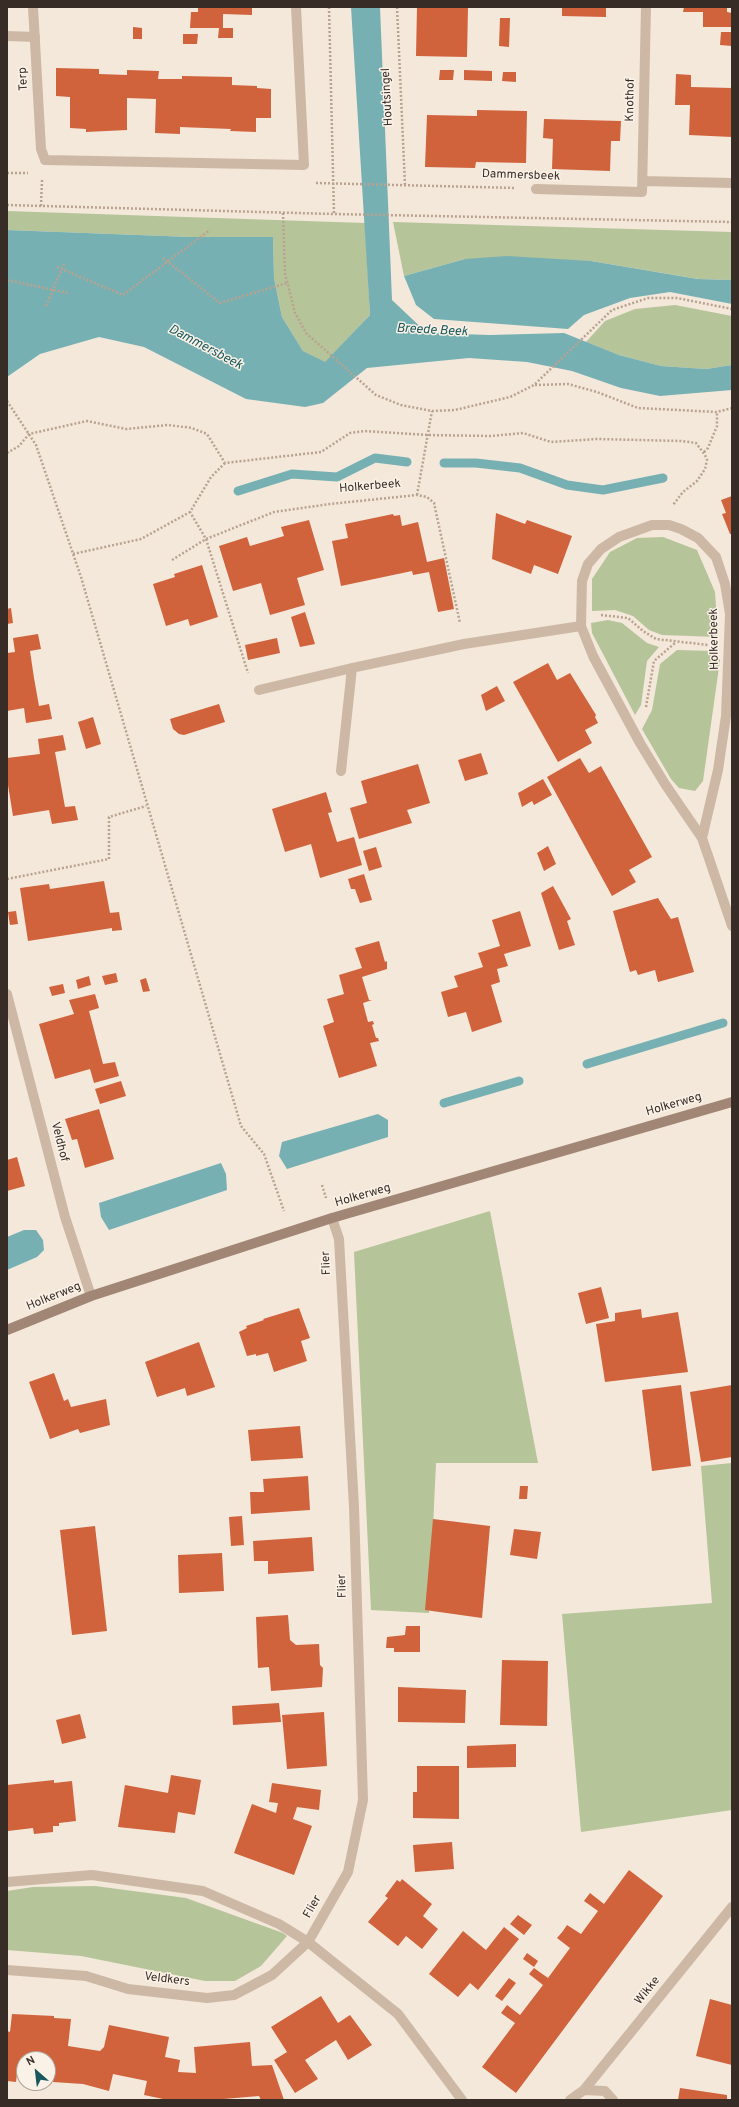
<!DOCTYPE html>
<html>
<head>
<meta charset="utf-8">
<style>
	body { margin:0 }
	#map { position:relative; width:739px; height:2107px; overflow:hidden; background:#f4e8da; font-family:Overpass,sans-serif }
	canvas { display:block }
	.frame { position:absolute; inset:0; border:8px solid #382c27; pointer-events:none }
	.north { position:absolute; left:16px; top:2051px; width:40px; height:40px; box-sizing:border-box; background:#fbf2e7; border:1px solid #ada39a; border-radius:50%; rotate:332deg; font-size:11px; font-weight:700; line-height:16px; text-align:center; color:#382c27 }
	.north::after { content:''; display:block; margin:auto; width:14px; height:18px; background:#19585d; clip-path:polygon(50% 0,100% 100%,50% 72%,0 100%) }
</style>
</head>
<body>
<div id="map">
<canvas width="739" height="2107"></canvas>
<div class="frame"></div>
<div class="north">N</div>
</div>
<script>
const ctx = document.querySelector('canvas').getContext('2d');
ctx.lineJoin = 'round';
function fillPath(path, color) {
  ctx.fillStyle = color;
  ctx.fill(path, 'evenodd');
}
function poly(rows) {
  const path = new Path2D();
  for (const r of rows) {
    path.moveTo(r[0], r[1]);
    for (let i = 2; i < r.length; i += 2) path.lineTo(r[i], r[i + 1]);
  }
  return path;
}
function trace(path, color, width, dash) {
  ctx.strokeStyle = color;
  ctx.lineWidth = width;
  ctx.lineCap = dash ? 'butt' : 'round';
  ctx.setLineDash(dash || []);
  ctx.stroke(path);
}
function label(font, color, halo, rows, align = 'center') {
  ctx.font = font + ' Overpass,sans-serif';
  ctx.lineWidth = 3;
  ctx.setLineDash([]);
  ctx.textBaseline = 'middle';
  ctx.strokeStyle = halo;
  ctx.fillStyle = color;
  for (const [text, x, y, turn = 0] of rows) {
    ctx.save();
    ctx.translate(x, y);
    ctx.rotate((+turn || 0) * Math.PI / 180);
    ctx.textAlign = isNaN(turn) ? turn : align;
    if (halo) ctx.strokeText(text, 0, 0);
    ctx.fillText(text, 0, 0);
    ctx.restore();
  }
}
const green = poly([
	[7,211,365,223,370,315,325,363,303,351,282,317,274,278,273,237,191,237,7,230],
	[393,222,732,232,732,280,699,279,591,261,465,259,404,276],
	[675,305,732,316,732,365,706,369,661,366,619,355,586,342,605,321,635,309],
	[663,537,697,550,715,592,718,637,662,635,649,630,633,616,615,610,592,611,592,579,610,552,637,538],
	[608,620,622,623,647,643,659,647,647,661,641,705,635,715,592,633,591,623],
	[677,650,713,651,720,660,703,781,695,791,679,788,671,779,642,729,652,710,660,664],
	[490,1211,538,1463,436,1463,429,1613,371,1610,354,1252],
	[732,1463,732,1810,581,1832,562,1614,712,1603,701,1466],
	[95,1886,186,1898,283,1933,287,1936,261,1966,235,1981,205,1981,81,1956,7,1950,7,1891,33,1887]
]);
const water = poly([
	[351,7,380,7,392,300,427,333,490,335,564,333,619,355,661,366,706,369,732,365,732,390,660,396,621,388,572,371,527,362,469,358,367,368,323,403,305,407,246,399,144,347,99,337,40,354,7,377,7,230,191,237,273,237,274,278,282,317,303,351,325,362,370,315],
	[507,256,591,261,698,279,732,280,732,304,670,292,630,298,584,315,568,329,434,319,416,305,404,276,465,259],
	[378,1114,388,1120,388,1137,287,1169,279,1156,282,1142],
	[221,1163,226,1174,227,1190,109,1230,101,1217,99,1203],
	[24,1230,36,1230,43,1240,44,1250,37,1257,7,1270,7,1237]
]);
const stream = poly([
	[444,463,476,463,520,468,567,485,603,490,663,478],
	[238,491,292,474,337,477,375,458,407,462],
	[587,1064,723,1023],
	[444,1103,519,1081]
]);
const building = poly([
	[198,7,252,7,252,15,223,14,223,28,233,28,233,38,218,38,219,28,190,28,191,12,198,12],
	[417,7,468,7,467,57,416,56],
	[562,7,606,7,606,17,562,16],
	[684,7,727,7,727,12,732,13,732,27,703,27,703,12,683,12],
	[500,18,510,18,509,47,499,46],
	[133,27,142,28,142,39,133,39],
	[721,32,732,32,732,46,720,45],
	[183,34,198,34,197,44,183,44],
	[56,68,99,69,99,74,127,75,127,70,159,71,158,79,182,79,182,76,232,77,232,85,257,86,257,88,271,89,271,118,256,118,256,132,230,131,231,129,180,127,180,134,155,133,156,99,127,98,127,130,86,132,86,129,70,128,70,97,56,96],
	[440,70,454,70,453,80,439,80],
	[464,70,492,71,492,81,464,80],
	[503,72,516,72,516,82,502,81],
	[676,74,691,75,691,87,732,88,732,137,689,135,690,105,675,105],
	[477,110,527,111,526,163,476,162,475,168,425,167,427,115,477,116],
	[544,119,621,121,620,141,611,141,610,171,552,169,553,139,543,138],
	[732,496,732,534,730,534,722,514,726,513,721,500],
	[496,513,525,524,527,520,572,536,558,574,534,565,531,574,492,559],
	[393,514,394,516,400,515,402,526,418,522,427,562,444,558,454,609,438,612,429,572,413,575,412,571,341,586,332,541,348,538,345,524],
	[309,520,324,570,297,578,305,605,270,615,261,583,233,591,219,546,247,537,250,546,284,536,281,527],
	[202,565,218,617,190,626,188,619,166,626,153,584,175,577,174,574],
	[11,608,13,623,7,624,7,609],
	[305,612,315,644,300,647,291,617],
	[38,634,41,649,30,651,34,678,39,706,49,704,52,719,26,723,24,708,7,711,7,653,15,652,13,638],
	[277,638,280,653,248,660,245,645],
	[548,663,557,680,570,673,596,715,595,717,598,723,585,730,592,743,558,762,513,682],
	[497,686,505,701,486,711,481,695],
	[219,704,225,722,184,735,179,734,173,729,170,719],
	[93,717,101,744,86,749,78,722],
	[63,735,66,750,55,752,65,807,75,806,78,820,52,824,49,810,13,816,7,779,7,758,40,754,38,739],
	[481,753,488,774,465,781,458,760],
	[580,758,589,773,601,766,652,857,629,870,636,882,612,896,547,777],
	[418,764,430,803,407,810,412,823,359,839,350,808,367,803,361,781],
	[543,779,552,795,534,805,532,801,522,807,518,793],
	[326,792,332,812,328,813,337,842,354,837,362,865,320,878,311,844,285,852,272,809],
	[548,846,556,864,544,871,537,853],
	[376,847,382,867,369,871,363,851],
	[364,874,372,900,360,903,355,889,351,889,348,879],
	[104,881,110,913,119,912,122,930,112,931,112,928,28,941,20,888,49,884,50,889],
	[553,886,571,919,567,921,575,945,559,950,541,893],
	[658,898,671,919,678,917,694,972,658,982,655,970,638,975,636,970,630,972,613,911],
	[16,911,18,924,10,925,8,912],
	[520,911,531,946,504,954,508,966,497,969,500,982,491,985,502,1022,472,1032,466,1012,448,1017,441,992,458,987,454,976,483,967,478,953,500,946,492,920],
	[379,941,385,962,387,961,387,969,362,977,369,1000,372,1000,363,1003,368,1022,373,1021,374,1024,372,1025,376,1038,378,1038,379,1041,370,1043,377,1066,339,1078,323,1026,334,1022,327,999,344,994,339,975,362,968,355,948],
	[116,973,118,982,105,985,102,976],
	[89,976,91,985,78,989,76,980],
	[146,978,150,991,143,992,140,980],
	[63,984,65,993,52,996,49,987],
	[95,994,99,1008,89,1011,103,1064,115,1062,119,1076,94,1083,90,1069,55,1079,39,1024,74,1014,69,1000],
	[121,1081,126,1096,100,1104,95,1089],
	[99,1109,114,1159,85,1168,77,1139,72,1140,65,1119],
	[17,1157,25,1186,7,1191,7,1160],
	[601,1287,609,1318,586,1324,578,1293],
	[299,1308,310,1338,301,1341,307,1361,274,1372,268,1353,256,1356,256,1354,247,1356,239,1332,247,1328,246,1326,264,1320,263,1319],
	[641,1309,642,1318,678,1312,688,1372,605,1382,596,1324,615,1321,615,1313],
	[199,1342,215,1387,187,1396,185,1388,157,1397,145,1362],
	[54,1373,64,1401,68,1399,71,1407,106,1399,110,1425,80,1433,78,1429,50,1439,29,1382],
	[681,1385,691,1466,652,1471,642,1390],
	[732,1385,732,1457,701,1462,690,1392],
	[300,1426,303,1458,251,1461,248,1430],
	[308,1476,310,1510,251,1514,250,1492,264,1492,263,1479],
	[520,1486,528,1486,527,1499,519,1499],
	[242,1516,244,1545,231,1546,229,1517],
	[433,1519,490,1526,482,1618,425,1610],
	[95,1526,107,1631,72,1635,60,1530],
	[514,1529,541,1532,537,1559,510,1555],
	[312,1537,314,1571,268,1574,268,1561,254,1561,253,1541],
	[222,1553,224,1591,179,1593,178,1555],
	[288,1615,290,1640,296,1645,319,1644,320,1665,323,1668,322,1687,271,1691,269,1667,258,1668,256,1617],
	[406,1626,420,1626,420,1652,394,1652,394,1648,386,1648,387,1637,405,1635],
	[502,1660,548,1661,547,1726,500,1725],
	[398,1687,466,1690,465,1723,398,1722],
	[279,1703,281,1722,233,1725,232,1706],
	[324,1712,327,1766,287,1769,282,1715],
	[80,1714,86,1738,62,1744,56,1720],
	[516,1744,516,1767,467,1768,467,1746],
	[417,1766,459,1766,459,1819,413,1818,413,1792,417,1792],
	[171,1775,201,1780,195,1815,178,1812,175,1833,118,1827,125,1785,168,1793],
	[54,1780,54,1783,72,1781,76,1821,59,1823,59,1826,53,1826,53,1832,34,1834,33,1828,8,1831,7,1785],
	[272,1783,321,1790,319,1810,297,1807,293,1819,312,1826,294,1875,234,1853,252,1804,276,1813,278,1803,269,1802],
	[452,1842,454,1869,415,1872,413,1845],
	[629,1870,663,1896,516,2093,482,2067,515,2023,501,2013,507,2005,520,2015,543,1985,529,1974,534,1968,548,1978,570,1948,557,1938,563,1931,567,1925,581,1934,598,1911,584,1901,590,1893,604,1904],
	[402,1879,432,1904,423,1916,438,1929,422,1949,406,1936,398,1946,368,1922,388,1898,385,1896,397,1880,400,1882],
	[518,1915,532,1925,524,1935,510,1924],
	[504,1927,519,1939,478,1990,470,1983,458,1997,429,1974,463,1931,486,1950],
	[527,1953,538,1961,534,1967,523,1959],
	[509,1978,516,1983,502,2001,495,1996],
	[321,1996,338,2023,350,2015,372,2045,348,2060,336,2040,305,2060,318,2079,295,2093,274,2060,287,2052,271,2027],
	[710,1999,732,2005,732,2065,696,2056],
	[12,2014,54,2016,54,2018,71,2019,68,2046,100,2051,104,2047,109,2025,169,2037,165,2057,180,2060,178,2072,196,2073,194,2047,250,2042,252,2066,272,2065,284,2100,261,2100,259,2096,212,2100,168,2100,144,2095,147,2081,113,2074,109,2091,83,2084,53,2082,55,2068,48,2067,48,2059,24,2059,24,2065,18,2065,16,2082,7,2081,7,2031,10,2032],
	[680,2088,727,2095,727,2100,678,2100]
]);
const path = poly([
	[329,7,334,214,732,222],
	[397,7,405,185],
	[7,173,28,173],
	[316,183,515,188],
	[7,205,334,214],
	[41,206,42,180],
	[283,213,285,273,295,313,306,333,376,395,401,405,432,411,455,410,510,397,534,385,612,310,648,298,677,298,732,309],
	[163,258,220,303,287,283],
	[57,267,123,295,210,230],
	[7,280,68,293],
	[46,306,64,264],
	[535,385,568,384,597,392,638,408,717,412,732,408],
	[7,401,36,445,81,577,241,1126,264,1154,284,1211],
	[704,452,708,448,717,426,717,412],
	[7,453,19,446,29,434,87,421,126,429,168,425,192,428,207,434,225,463,321,452,350,433,365,431,427,435,491,436,523,433,551,442,597,439,681,441,696,443,705,455,707,460,705,469,697,481,683,492,673,505],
	[225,463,211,477,190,512,206,539,248,673],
	[417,495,432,411],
	[73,554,141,539,190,512],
	[172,560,206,539,274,512,330,504,417,495,427,497,434,503,460,623],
	[601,615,628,618,643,631,656,639,708,645],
	[646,707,654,661,675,643],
	[7,879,109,859,109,817,146,806],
	[322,1185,326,1198]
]);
const lane = poly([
	[7,36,35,37]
]);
const street = poly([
	[33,7,41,149,45,160,304,165,296,7],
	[643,181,732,183],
	[536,189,642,192,646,7],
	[259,690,352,668,464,644,581,626],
	[341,771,352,668],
	[702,838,718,770,726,716,730,614,725,584,716,557,698,538,681,529,669,525,652,525,619,537,601,549,588,564,582,581,581,626,593,656,640,743,665,784,702,838,732,926],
	[7,994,65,1217,91,1296],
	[7,1882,92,1875,203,1891,279,1924,308,1942,398,2014,462,2100],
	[7,1970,86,1976,128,1989,207,1998,234,1995,272,1975,308,1942,348,1872,363,1800,354,1507,339,1239,332,1218],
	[584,2090,732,1907],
	[570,2100,584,2090,605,2091,613,2100]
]);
const secondary = poly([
	[7,1330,91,1296,332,1218,732,1102]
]);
const streetNames = [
	["Terp",24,79,-93],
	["Houtsingel",388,97,-93],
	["Knothof",631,100,-89],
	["Dammersbeek",521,176,2],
	["Holkerbeek",370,487,-5],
	["Holkerbeek",715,639,-91],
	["Holkerweg",674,1105,-16],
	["Veldhof",59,1142,76],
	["Holkerweg",363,1196,-16],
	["Flier",327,1263,-93],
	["Holkerweg",54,1297,-22],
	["Flier",343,1586,-92],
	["Flier",313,1907,-61],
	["Veldkers",167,1980,7],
	["Wikke",648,1991,-51]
];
const waterNames = [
	["Breede Beek",432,331,3],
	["Dammersbeek",205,348,28]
];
fillPath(green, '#b5c499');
fillPath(water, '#77b0b3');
trace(stream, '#77b0b3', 9);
fillPath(building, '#d0623c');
trace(path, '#b9a28f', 2.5, [2, 2]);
trace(lane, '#cdb8a5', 10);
trace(street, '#cdb8a5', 10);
trace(secondary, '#a18676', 10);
label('12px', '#382c27', '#fbf2e7', streetNames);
label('italic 13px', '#19585d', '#fbf2e7', waterNames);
</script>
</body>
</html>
